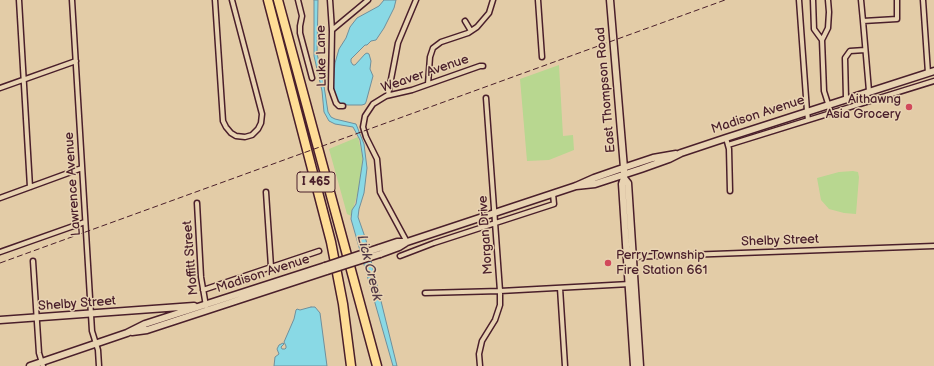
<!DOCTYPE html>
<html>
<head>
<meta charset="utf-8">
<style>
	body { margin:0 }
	canvas { display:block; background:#e3cca7 }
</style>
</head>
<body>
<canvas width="934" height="366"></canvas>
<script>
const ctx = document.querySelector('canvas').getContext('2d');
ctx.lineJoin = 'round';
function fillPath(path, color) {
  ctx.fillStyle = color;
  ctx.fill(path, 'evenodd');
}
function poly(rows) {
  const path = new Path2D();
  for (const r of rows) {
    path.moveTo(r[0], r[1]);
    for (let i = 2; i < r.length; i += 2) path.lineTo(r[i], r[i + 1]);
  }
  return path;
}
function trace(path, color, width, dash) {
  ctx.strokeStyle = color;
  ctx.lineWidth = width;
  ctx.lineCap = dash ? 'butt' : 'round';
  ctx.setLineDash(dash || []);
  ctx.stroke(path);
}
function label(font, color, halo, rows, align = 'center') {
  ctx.font = font + ' "Balsamiq Sans",sans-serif';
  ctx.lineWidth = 3;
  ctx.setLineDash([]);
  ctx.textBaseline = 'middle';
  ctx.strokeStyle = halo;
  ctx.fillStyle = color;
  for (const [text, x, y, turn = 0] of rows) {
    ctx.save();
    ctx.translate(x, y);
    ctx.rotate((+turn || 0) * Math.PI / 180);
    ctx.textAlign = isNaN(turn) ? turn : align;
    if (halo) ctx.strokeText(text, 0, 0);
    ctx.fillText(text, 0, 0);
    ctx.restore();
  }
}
const green = poly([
	[559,65,563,136,573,135,574,150,549,160,527,161,520,79],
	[358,137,363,159,358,192,351,216,347,214,329,149],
	[853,171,858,172,859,177,856,214,844,213,829,209,821,200,817,178,839,172]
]);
const water = poly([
	[314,0,318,0,317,54,322,73,328,112,331,117,335,119,356,124,364,144,367,168,364,193,359,209,358,217,366,240,397,366,393,366,351,219,352,210,356,204,358,192,363,159,360,140,353,127,335,124,329,121,324,112,322,91,314,56,314,0],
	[384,0,396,0,394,8,384,28,376,40,371,41,367,45,365,45,351,59,351,62,353,65,355,65,365,54,367,53,369,54,371,61,370,69,373,76,366,102,365,104,362,105,348,105,340,104,336,97,333,85,335,63,339,49,346,38,350,27,357,18,379,6,384,0],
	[311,307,315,307,320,313,327,366,274,366,275,357,279,354,277,349,279,345,283,343,284,344,281,347,282,349,285,349,286,348,286,346,284,342,294,319,296,310,297,309,300,310,311,307]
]);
const minor = poly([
	[19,0,30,187],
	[72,0,92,331,98,350,99,366],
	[215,0,223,121,226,127,231,133,236,136,245,137,252,135,258,129,261,123,262,114,232,0],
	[298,0,302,16,300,26,300,33,312,78],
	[330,0,332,30,331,89,336,103,339,106,343,106],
	[538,0,542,57],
	[799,0,807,111,808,120],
	[813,0,814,29,822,40],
	[828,0,829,12,828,28,822,40,824,91,831,113],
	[861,0,863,21],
	[923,0,928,73],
	[465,21,471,31],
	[332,30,368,0],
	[428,84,430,57,433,48,441,42,468,33,477,27,489,13,493,0],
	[0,88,76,61],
	[869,91,863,21,897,19,897,0],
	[388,95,398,43,416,0],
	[846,98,845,58,850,51,865,50],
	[726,138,729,149,730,191],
	[728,145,934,81],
	[266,192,271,267],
	[0,198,82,168],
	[197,203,201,277,206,306],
	[407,242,380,192,377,159,366,137,363,127,365,116,373,104,386,96,412,90,480,66,483,66],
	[0,252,85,222],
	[400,256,434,243,554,204,553,194],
	[631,257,934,246],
	[33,261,39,353,43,366],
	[560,288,565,366],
	[203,290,319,251],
	[425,293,500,291,630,284],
	[480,366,479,354,482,341,495,320,500,305,500,291,486,98]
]);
const secondary = poly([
	[610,0,624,168,624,178,622,184,634,366],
	[624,178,628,183,640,366],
	[576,186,595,184,641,169,669,159,681,153,726,138,934,71],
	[379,248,397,242,407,242],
	[380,254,399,247,407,242,576,186,594,178,617,170,653,158,676,154],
	[0,320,194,306],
	[132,332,147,330,327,271],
	[30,366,127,333,145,324,325,266]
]);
const motorway = poly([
	[268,0,331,242,343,304,351,366],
	[278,0,377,366]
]);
const rail = poly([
	[0,263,725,0]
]);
const secondaryBridge = poly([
	[325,266,379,248],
	[327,271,380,254]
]);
const markers = [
	[909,107,4,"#d1495b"],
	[608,263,4,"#d1495b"]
];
const shields = [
	[316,182,38]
];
const shieldNames = [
	["I 465",316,182]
];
const streetNames = [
	["Luke Lane",322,56,-91],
	["Weaver Avenue",425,74,-19],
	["East Thompson Road",606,90,-95],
	["Madison Avenue",758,115,-18],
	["Lawrence Avenue",73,184,-94],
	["Morgan Drive",486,235,-94],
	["Shelby Street",780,241,-2],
	["Moffitt Street",191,258,-95],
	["Madison Avenue",263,274,-18],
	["Shelby Street",77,304,-4]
];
const poiNames = [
	["Aithawng",901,100],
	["Asia Grocery",901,115],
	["Perry Township",616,256,"left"],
	["Fire Station 661",616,271,"left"]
];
const waterNames = [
	["Lick Creek",369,268,76]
];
fillPath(green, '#b8d790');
fillPath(water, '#89d9e5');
trace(water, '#708f9b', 1);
trace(minor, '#4a1f2b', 7);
trace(secondary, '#4a1f2b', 9);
trace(motorway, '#4a1f2b', 11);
trace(minor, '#e8d3b2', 4);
trace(secondary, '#e8d3b2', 6);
trace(motorway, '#fedd96', 8);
trace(rail, '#4a1f2b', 1, [6, 3]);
trace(secondaryBridge, '#4a1f2b', 9, []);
trace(secondaryBridge, '#e8d3b2', 6);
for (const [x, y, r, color] of markers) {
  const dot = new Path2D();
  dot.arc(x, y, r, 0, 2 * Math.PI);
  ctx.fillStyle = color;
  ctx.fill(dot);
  trace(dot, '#e8d3b2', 1.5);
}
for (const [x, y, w] of shields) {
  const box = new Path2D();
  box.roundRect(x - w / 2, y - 10, w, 20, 3);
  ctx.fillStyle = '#e8d3b2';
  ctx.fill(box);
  trace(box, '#4a1f2b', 1);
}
label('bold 12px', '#4a1f2b', null, shieldNames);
label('13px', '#4a1f2b', '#e8d3b2', streetNames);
label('13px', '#4a1f2b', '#e8d3b2', poiNames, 'right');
label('italic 14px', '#533b47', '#e8d3b2', waterNames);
</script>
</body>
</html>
